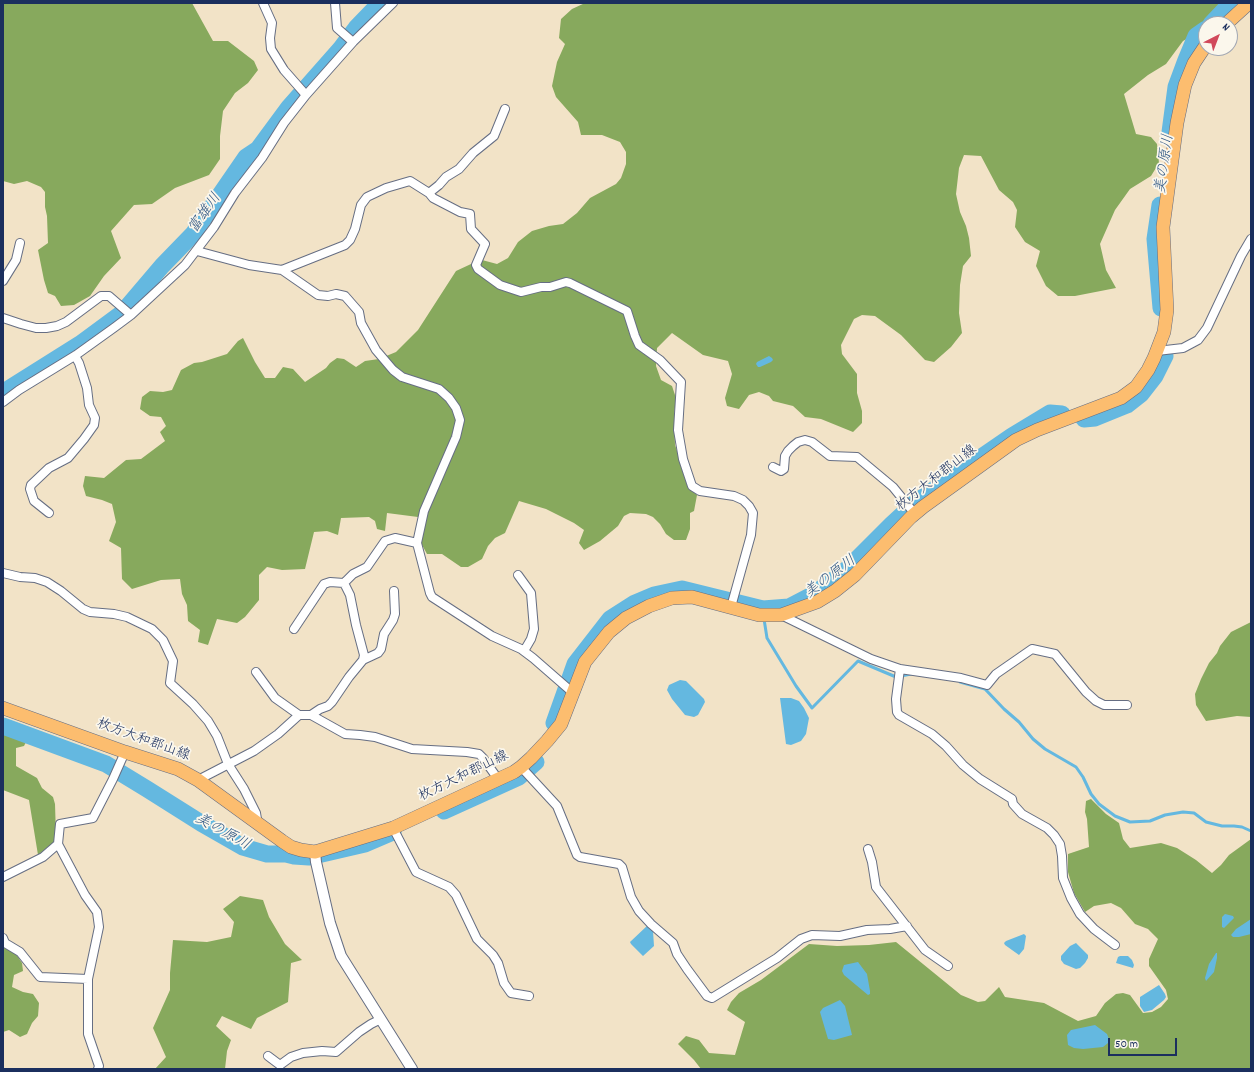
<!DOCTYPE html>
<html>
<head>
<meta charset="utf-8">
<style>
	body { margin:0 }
	#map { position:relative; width:1254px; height:1072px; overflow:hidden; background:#f2e3c7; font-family:Dekko,sans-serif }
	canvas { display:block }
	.frame { position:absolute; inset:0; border:4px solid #1b2f5e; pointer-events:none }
	.north { position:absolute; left:1198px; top:16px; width:40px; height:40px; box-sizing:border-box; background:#fbf7ec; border:1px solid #a1a7b3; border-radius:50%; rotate:42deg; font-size:11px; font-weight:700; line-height:16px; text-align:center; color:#1b2f5e }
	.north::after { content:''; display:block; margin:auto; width:14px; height:18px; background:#d1495b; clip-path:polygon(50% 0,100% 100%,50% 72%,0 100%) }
	.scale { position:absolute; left:1108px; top:1038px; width:69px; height:18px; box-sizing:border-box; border:2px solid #1b2f5e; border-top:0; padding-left:5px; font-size:12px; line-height:14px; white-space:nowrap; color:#1b2f5e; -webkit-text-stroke:3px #fbf7ec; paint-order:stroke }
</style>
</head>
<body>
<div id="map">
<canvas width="1254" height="1072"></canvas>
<div class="frame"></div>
<div class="north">N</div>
<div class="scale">50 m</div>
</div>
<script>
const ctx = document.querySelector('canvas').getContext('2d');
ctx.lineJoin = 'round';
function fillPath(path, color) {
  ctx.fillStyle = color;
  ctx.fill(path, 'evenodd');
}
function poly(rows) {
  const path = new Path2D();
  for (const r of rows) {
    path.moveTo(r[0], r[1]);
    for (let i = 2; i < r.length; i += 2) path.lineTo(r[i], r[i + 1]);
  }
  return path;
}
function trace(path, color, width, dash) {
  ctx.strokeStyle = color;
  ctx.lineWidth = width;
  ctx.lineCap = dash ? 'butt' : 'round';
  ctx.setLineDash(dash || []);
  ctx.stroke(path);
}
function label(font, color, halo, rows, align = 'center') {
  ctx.font = font + ' Dekko,"Klee One",sans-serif';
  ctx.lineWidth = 3.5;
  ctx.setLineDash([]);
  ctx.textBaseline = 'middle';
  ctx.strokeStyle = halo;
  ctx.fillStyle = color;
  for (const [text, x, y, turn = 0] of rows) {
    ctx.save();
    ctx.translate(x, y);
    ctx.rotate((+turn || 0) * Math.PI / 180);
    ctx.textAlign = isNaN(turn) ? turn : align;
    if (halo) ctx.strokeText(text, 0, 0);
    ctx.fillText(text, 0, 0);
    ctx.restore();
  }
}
const forest = poly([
	[3,3,192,3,213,41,228,41,254,61,258,70,248,83,235,93,223,111,220,136,220,159,209,175,175,188,152,204,134,205,111,231,121,258,104,276,90,296,74,305,61,306,55,296,48,293,44,280,38,250,48,243,47,216,45,207,45,192,41,187,27,181,14,184,3,181],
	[585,3,1237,3,1214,24,1206,24,1206,28,1183,41,1166,64,1148,75,1124,94,1136,134,1151,137,1157,144,1159,163,1151,176,1130,189,1115,210,1100,244,1106,270,1116,288,1075,296,1058,296,1046,286,1036,266,1040,251,1025,242,1015,227,1017,210,1013,202,999,190,981,156,964,155,959,168,956,194,960,212,966,226,969,238,971,256,963,266,960,285,959,313,962,333,951,347,934,362,925,360,901,335,875,316,862,315,854,319,841,345,842,354,857,374,857,393,862,411,862,423,853,432,821,419,805,417,793,406,773,401,769,396,759,392,749,395,739,409,727,406,725,398,732,374,728,361,703,355,672,333,657,348,656,366,661,380,672,386,676,398,674,416,675,445,690,489,697,495,694,511,690,513,690,529,686,540,674,540,666,534,660,524,653,517,646,514,630,513,624,516,618,526,600,541,584,550,579,543,584,530,574,523,546,509,519,501,505,533,495,538,488,546,482,559,468,567,461,567,442,554,427,554,421,543,425,523,418,517,387,513,385,531,377,529,375,521,369,517,341,518,338,535,327,531,314,532,305,569,282,570,267,567,259,575,259,600,245,617,237,623,217,619,208,645,198,642,200,630,188,621,187,605,182,594,180,579,161,580,132,589,122,579,121,548,109,541,116,522,112,504,102,500,86,496,83,486,85,476,104,478,126,460,141,459,165,441,160,432,166,426,161,417,150,416,140,409,142,397,150,391,163,392,172,390,181,370,194,363,202,362,227,354,238,341,243,338,255,362,265,378,275,378,283,367,293,369,305,382,326,368,330,363,337,358,344,359,356,367,365,361,379,359,396,352,418,330,456,271,471,264,482,260,497,264,508,258,518,242,532,231,549,226,563,224,577,213,590,198,616,184,621,178,626,164,626,152,620,142,602,135,581,135,578,122,556,97,552,86,557,62,565,44,559,38,561,19,572,9],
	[1251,622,1251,717,1237,716,1206,721,1196,705,1195,694,1201,679,1209,663,1217,653,1220,646,1231,632],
	[3,728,28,738,24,746,16,748,16,766,37,778,42,788,53,797,55,804,56,836,54,842,38,855,29,800,3,790],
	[1091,799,1106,814,1119,823,1123,839,1130,848,1161,843,1177,848,1196,860,1212,873,1221,865,1229,855,1251,839,1251,1069,701,1069,694,1060,678,1044,686,1036,699,1040,709,1053,735,1055,745,1022,727,1010,731,1002,739,993,761,980,809,944,837,946,869,945,896,942,961,995,978,1002,985,1001,999,987,1005,997,1044,1003,1078,1021,1096,1016,1105,1003,1116,994,1123,993,1130,995,1143,1013,1152,1012,1161,1007,1168,999,1166,990,1149,966,1149,959,1158,939,1148,929,1135,924,1121,908,1111,903,1094,906,1085,912,1074,893,1068,872,1068,854,1089,847,1087,819,1085,812,1086,801],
	[240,896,263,900,269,917,285,944,302,960,291,963,288,1002,257,1018,251,1029,222,1016,216,1026,231,1040,227,1051,225,1069,155,1069,166,1057,153,1028,170,990,170,973,173,940,207,942,231,937,234,922,223,909],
	[3,943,14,951,22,963,23,971,14,975,12,987,23,992,33,994,39,1003,38,1016,32,1023,27,1034,20,1037,9,1030,3,1032]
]);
const water = poly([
	[769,356,772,358,773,360,771,362,760,367,758,367,756,364,757,362],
	[680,680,686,681,704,699,705,702,698,715,694,717,685,715,672,699,667,690,669,685],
	[780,698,791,698,799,701,804,708,809,718,806,734,801,741,791,745,786,744],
	[1225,914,1233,916,1234,918,1224,928,1222,927,1222,917],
	[1251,919,1251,934,1239,937,1233,937,1231,935,1236,929],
	[648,925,653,931,654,946,643,956,631,944,630,942],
	[1024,934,1026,936,1024,949,1019,955,1005,945,1004,943,1006,941],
	[1076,943,1088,955,1088,958,1085,963,1080,968,1076,969,1064,964,1061,960,1061,956,1070,946],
	[1216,953,1217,953,1217,958,1214,972,1206,981,1205,978,1209,964],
	[1120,956,1128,956,1132,960,1134,965,1133,968,1116,963,1118,957],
	[858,962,867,974,870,991,870,994,868,995,844,975,842,971,844,965],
	[1159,985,1165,994,1166,997,1164,1000,1152,1010,1144,1012,1140,1006,1140,997],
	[840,1000,845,1006,852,1035,834,1040,828,1039,820,1012,823,1008],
	[1095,1025,1107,1034,1109,1039,1108,1043,1103,1047,1083,1049,1074,1048,1068,1045,1067,1035,1071,1030]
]);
const stream = poly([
	[764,619,767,638,796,686,812,708,858,661,896,677,911,674],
	[960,682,985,689,1004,709,1019,722,1033,739,1045,749,1076,767,1083,777,1091,794,1099,804,1115,816,1130,822,1150,821,1165,815,1183,812,1194,813,1206,822,1222,826,1234,826,1242,827,1251,831]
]);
const river = poly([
	[1211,24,1231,3],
	[1170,132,1176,87,1186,60,1196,36,1206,29],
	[1160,205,1155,239,1161,308],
	[3,393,10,388,80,344,122,313,162,266,193,234,246,157,258,149,289,107,341,48,356,28,380,3],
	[1084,419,1095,418,1127,405,1141,394,1155,376,1165,356],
	[554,723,575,664,610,619,635,603,654,595,682,589,763,609,789,607,814,594,843,573,892,524,916,502,1012,436,1050,413,1062,414],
	[3,726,106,764,147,789,201,823,243,847,267,854,286,854,294,856,309,857,365,844,393,832],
	[444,811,519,777,536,762]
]);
const minor = poly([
	[263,3,272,23,270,38,271,49,284,70,306,95],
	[335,3,337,28,353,42],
	[429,193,439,185,446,177,459,169,473,153,494,136,505,109],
	[197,251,249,265,282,270,318,295,328,296,336,294,345,296,359,312,361,323,376,350,393,370,402,377,439,389,449,398,456,408,460,420,456,437,424,511,417,543,430,593,432,597,492,636,521,649,533,658,572,692],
	[282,270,345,245,350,240,355,229,361,205,367,197,386,188,410,181,429,193,433,198,460,212,470,214,471,229,485,244,476,265,478,269,500,285,521,292,541,287,550,287,566,282,570,283,627,311,635,336,639,345,660,360,681,382,678,430,683,459,692,486,700,491,734,496,743,500,749,506,753,513,751,535,731,607],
	[3,281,16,260,20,243],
	[3,318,21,324,36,328,46,328,57,326,66,322,101,296,109,296,131,315],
	[1157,351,1183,348,1198,340,1207,328,1241,256,1251,239],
	[3,402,19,390,76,355,115,327,131,315,185,265,214,227,235,193,262,158,284,123,306,95,353,42,393,3],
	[773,467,781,471,784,469,785,456,788,451,793,446,798,442,805,440,812,442,830,456,857,457,893,487,915,514],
	[49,513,34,501,30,489,31,485,49,468,68,458,84,439,94,425,95,418,89,405,87,388,79,363,75,356],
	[3,573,20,577,35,578,47,582,61,591,83,609,90,612,114,614,127,617,152,629,163,640,173,661,170,683,193,704,208,721,217,736,228,764,244,789,256,813,258,825],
	[518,575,531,593,534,629,531,639,524,651],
	[781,615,871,659,900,669,961,678,987,685,996,674,1032,649,1055,654,1086,692,1096,701,1104,705,1127,705],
	[294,629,324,584,330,582,344,583],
	[363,660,378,653,381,649,384,634,393,620,395,614,394,591],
	[900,669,896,699,897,712,899,715,932,734,946,746,963,765,980,779,1012,799,1013,804,1022,814,1047,828,1054,835,1060,844,1062,856,1063,878,1071,898,1080,914,1094,929,1115,945],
	[256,672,275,698,299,715],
	[311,715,320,709,328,706,332,702,349,677,363,660,364,655,356,625,350,595,344,583,353,574,367,567,385,541,395,538,417,543],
	[521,767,557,806,577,855,580,857,619,864,622,867,631,897,639,911,651,924,673,943,677,954,687,969,707,996,712,998,777,958,801,939,812,935,840,936,867,930,890,929,907,926],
	[198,780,254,751,278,734,299,715,311,715,345,734,360,735,375,737,412,749,467,752,479,754,483,758,498,779],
	[393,828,416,872,449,887,456,895,477,939,493,955,498,963,504,983,511,993,529,996],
	[868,849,872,862,876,887,925,950,948,966],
	[3,877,43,857,58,844],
	[3,938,5,943,20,952,40,977,88,979],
	[268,1056,280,1065,291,1057,303,1053,322,1051,336,1052,359,1032,371,1024,381,1019],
	[98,1069,99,1066,88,1034,88,979,99,927,97,912,85,895,58,844,60,824,93,818,113,779,125,752]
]);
const tertiary = poly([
	[315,852,316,862,330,923,341,956,412,1069]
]);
const primary = poly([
	[1226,24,1249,3],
	[3,708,125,752,178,769,198,780,282,841,291,847,301,850,315,852,393,828,514,772,521,767,531,758,547,741,561,724,585,662,609,632,626,618,649,606,672,598,692,597,759,615,781,615,817,602,835,591,855,575,911,517,923,507,1016,440,1037,430,1121,398,1136,387,1148,370,1154,358,1164,332,1167,310,1163,227,1177,123,1185,85,1194,63,1206,45]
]);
const streetNames = [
	["枚方大和郡山線",937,479,-38],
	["枚方大和郡山線",143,741,20],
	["枚方大和郡山線",464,777,-26]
];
const waterNames = [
	["美の原川",1166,164,-82],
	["富雄川",206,214,-55],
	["美の原川",831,578,-37],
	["美の原川",222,833,29]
];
fillPath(forest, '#87a95d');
fillPath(water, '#64b8e0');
trace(stream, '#64b8e0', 3);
trace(river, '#64b8e0', 17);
trace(minor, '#666e83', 10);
trace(tertiary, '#666e83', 12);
trace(primary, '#666e83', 14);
trace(minor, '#fff', 8);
trace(tertiary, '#fff', 10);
trace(primary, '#fcbd6f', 13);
label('14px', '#1b2f5e', '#fbf7ec', streetNames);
label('italic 15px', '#315885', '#fbf7ec', waterNames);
</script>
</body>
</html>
